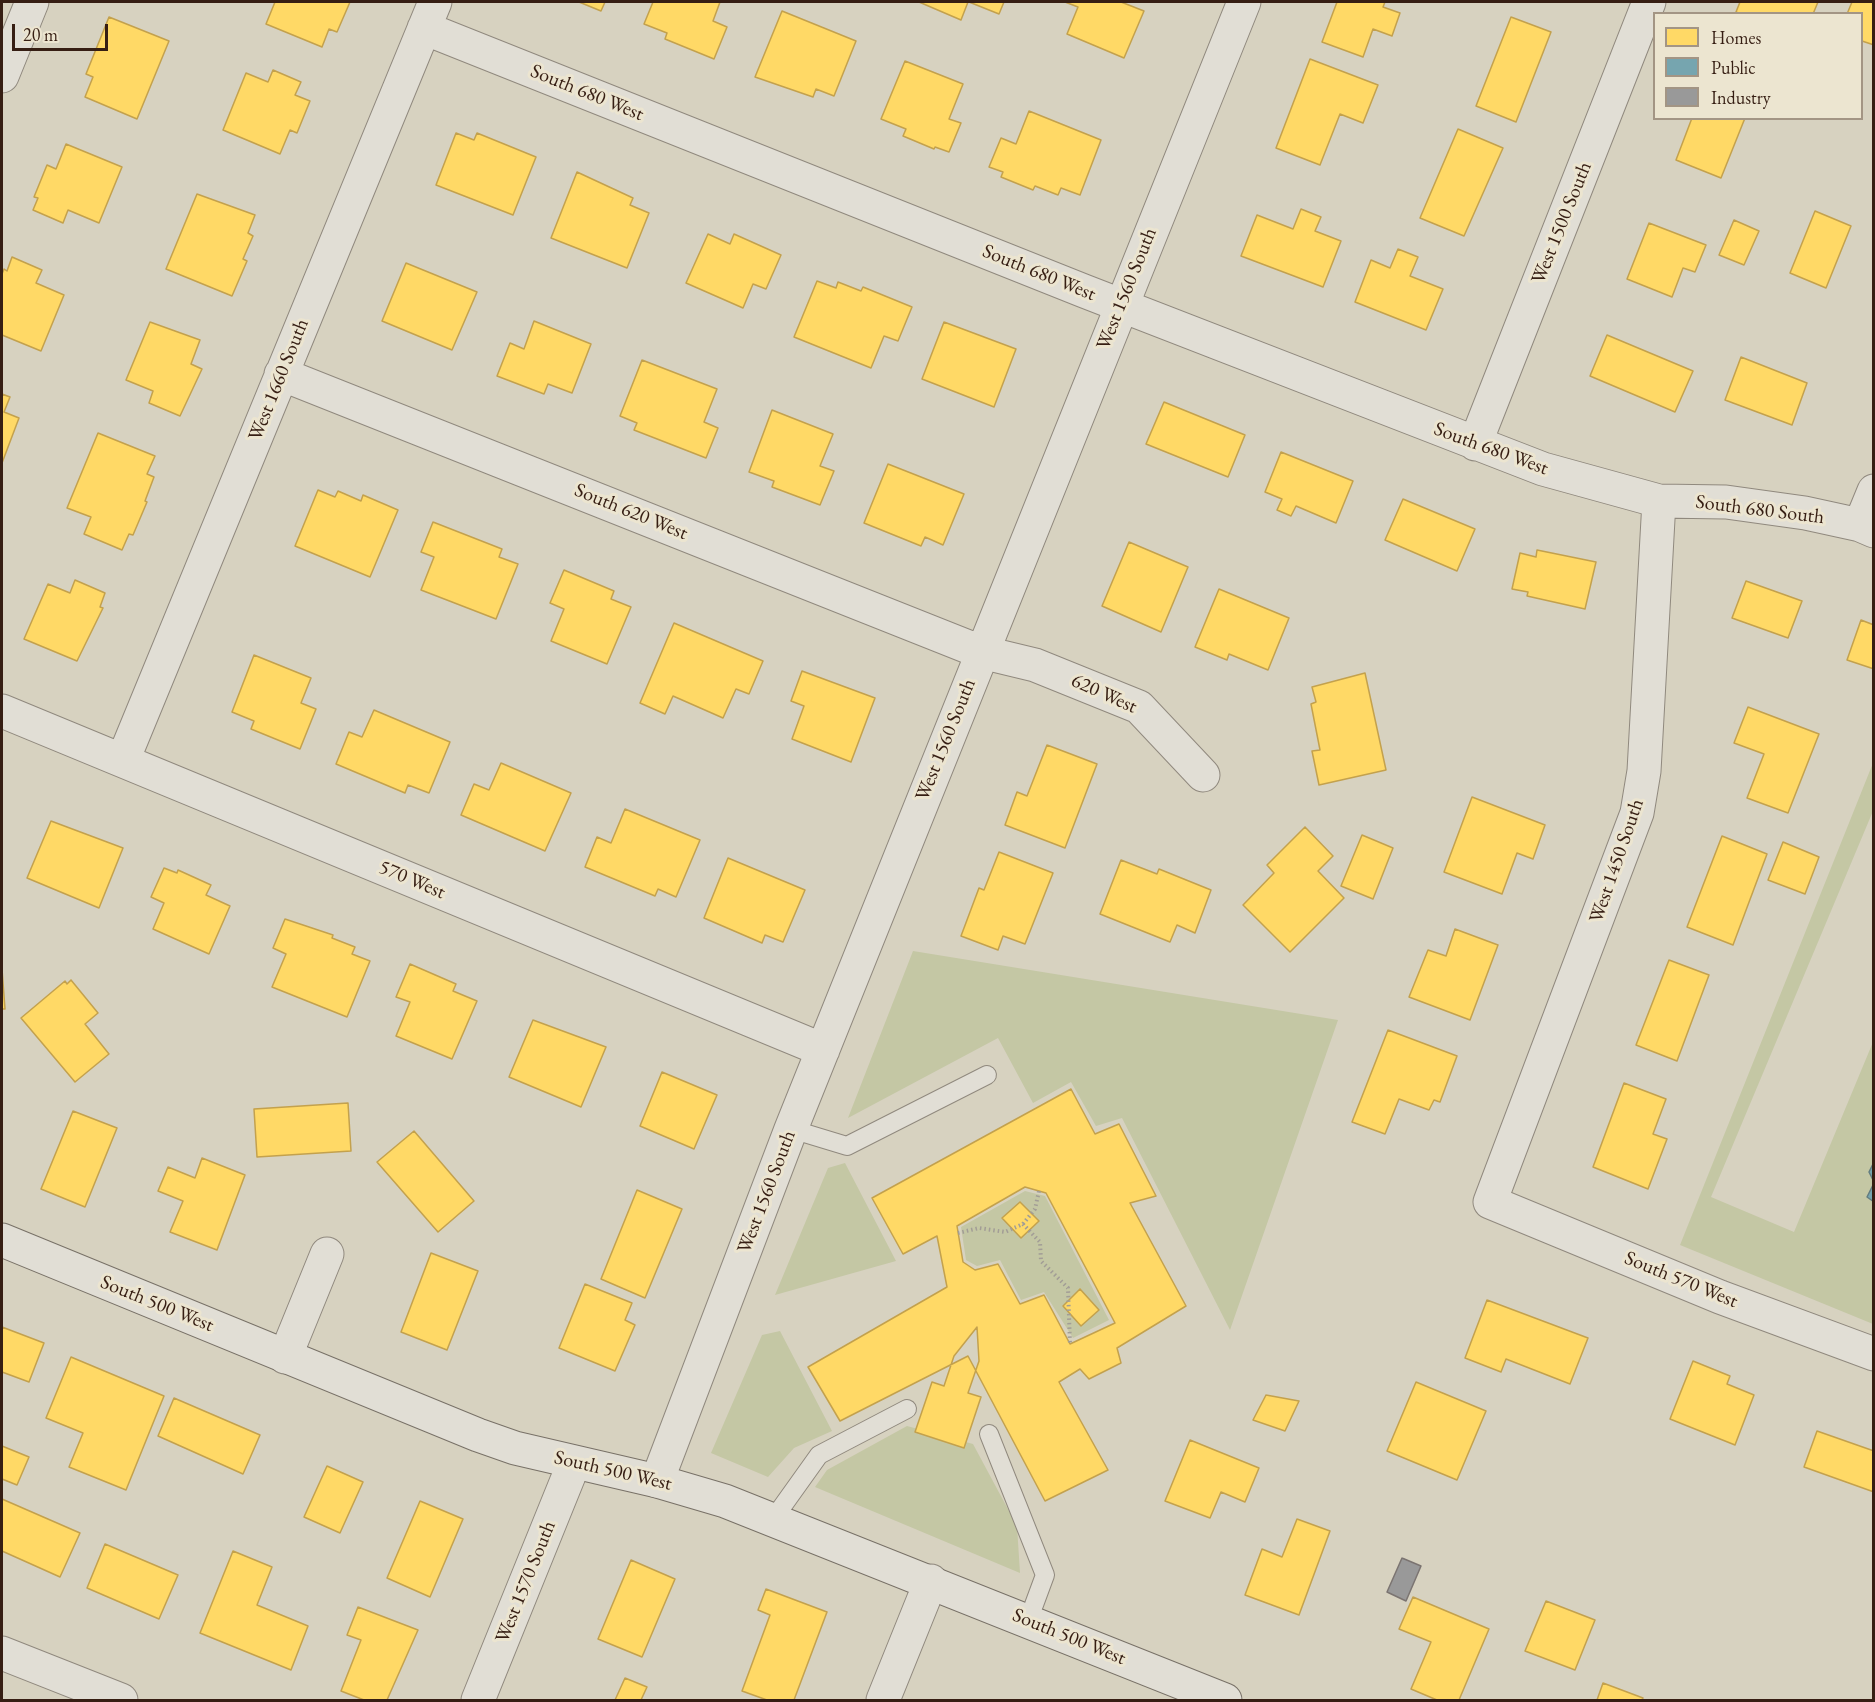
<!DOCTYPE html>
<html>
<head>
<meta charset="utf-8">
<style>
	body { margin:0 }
	#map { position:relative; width:1875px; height:1702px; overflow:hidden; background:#d7d2c0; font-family:"EB Garamond",serif }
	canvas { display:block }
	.frame { position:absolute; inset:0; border:3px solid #361e13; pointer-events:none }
	.legend { position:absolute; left:1653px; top:12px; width:210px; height:108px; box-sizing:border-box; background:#ece5d0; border:2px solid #a39584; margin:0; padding:8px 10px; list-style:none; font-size:18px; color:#361e13 }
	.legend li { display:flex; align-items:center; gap:12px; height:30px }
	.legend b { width:30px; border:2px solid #a39584 }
	.scale { position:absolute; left:12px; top:24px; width:96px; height:27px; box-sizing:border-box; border:3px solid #361e13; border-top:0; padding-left:8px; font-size:18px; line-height:21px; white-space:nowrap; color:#361e13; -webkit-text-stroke:4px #ece5d0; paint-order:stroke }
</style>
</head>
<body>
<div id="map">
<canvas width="1875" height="1702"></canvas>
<div class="frame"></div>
<ul class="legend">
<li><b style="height:16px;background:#ffd966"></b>Homes</li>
<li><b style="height:16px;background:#76a5af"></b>Public</li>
<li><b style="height:16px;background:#999"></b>Industry</li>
</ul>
<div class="scale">20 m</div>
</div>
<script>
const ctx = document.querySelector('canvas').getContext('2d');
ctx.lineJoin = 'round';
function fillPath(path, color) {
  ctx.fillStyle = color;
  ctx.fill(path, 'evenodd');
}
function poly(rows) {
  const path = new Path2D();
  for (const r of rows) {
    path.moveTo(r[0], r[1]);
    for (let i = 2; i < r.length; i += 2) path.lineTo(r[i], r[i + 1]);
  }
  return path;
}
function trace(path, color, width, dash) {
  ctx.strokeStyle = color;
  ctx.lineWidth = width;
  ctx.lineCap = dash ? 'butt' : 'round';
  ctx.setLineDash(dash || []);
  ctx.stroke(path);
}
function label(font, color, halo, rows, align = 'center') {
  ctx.font = font + ' "EB Garamond",serif';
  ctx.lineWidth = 6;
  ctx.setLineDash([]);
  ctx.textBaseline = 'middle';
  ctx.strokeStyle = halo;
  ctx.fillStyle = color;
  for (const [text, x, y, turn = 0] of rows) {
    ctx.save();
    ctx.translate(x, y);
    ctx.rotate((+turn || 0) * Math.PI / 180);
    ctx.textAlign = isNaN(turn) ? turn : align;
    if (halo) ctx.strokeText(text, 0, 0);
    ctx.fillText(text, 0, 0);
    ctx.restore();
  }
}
const green = poly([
	[1873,763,1873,811,1711,1197,1794,1232,1873,1042,1874,1162,1869,1172,1874,1183,1867,1197,1873,1202,1873,1324,1680,1245],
	[913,951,1338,1020,1230,1330,1122,1118,1096,1126,1071,1082,1033,1103,998,1038,848,1118],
	[845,1163,896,1261,775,1295,828,1168],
	[1025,1191,1045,1196,1109,1320,1073,1338,1044,1292,1021,1300,1000,1260,977,1266,966,1260,961,1227],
	[780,1331,832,1431,794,1448,768,1477,711,1453,762,1335],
	[907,1426,973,1444,1017,1526,1020,1573,815,1487,827,1470]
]);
const homes = poly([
	[275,2,350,2,337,32,329,29,322,47,266,24,275,2],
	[579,2,605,2,601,11,579,2],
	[653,2,720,2,713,21,727,27,714,59,665,39,667,33,644,24,653,2],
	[919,2,968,2,961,20,919,2],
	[969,2,1004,2,999,14,969,2],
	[1065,2,1121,2,1144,11,1124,58,1067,34,1078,7,1065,2],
	[1337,2,1385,2,1383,7,1400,13,1392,36,1373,29,1363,57,1322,42,1337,2],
	[1740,2,1818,2,1813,14,1741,14,1736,12,1740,2],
	[1852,2,1874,2,1874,45,1862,41,1862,14,1847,14,1852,2],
	[782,11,856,41,834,96,816,89,813,97,755,77,782,11],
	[109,17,169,41,137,119,85,97,93,77,86,74,109,17],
	[1511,17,1551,32,1516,122,1476,106,1511,17],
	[1310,59,1378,85,1363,123,1340,114,1320,165,1276,148,1310,59],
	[905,61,963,84,949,119,961,123,949,152,935,147,934,149,903,136,906,129,881,119,905,61],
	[273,70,301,82,295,95,310,101,297,133,290,130,280,154,223,130,246,73,268,82,273,70],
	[1029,111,1101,140,1080,195,1061,188,1058,195,1035,186,1033,190,1001,177,1003,172,989,167,1001,138,1016,144,1029,111],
	[1692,118,1745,118,1721,178,1676,160,1692,118],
	[1458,129,1503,148,1464,236,1420,218,1458,129],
	[456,133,474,140,477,133,536,157,513,215,436,185,456,133],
	[66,144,122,167,99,223,68,210,63,223,33,210,38,198,34,197,47,165,56,169,66,144],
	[577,172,633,198,630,205,649,213,627,268,551,238,577,172],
	[197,194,255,215,248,233,253,236,243,259,247,261,232,296,166,269,197,194],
	[1301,209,1321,217,1315,231,1341,241,1323,287,1241,256,1257,215,1293,229,1301,209],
	[1815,211,1851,226,1826,288,1790,273,1815,211],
	[1734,220,1759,231,1744,265,1719,255,1734,220],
	[1649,223,1706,245,1695,272,1683,268,1672,297,1627,279,1649,223],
	[708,234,730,244,734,234,781,255,766,289,753,284,743,308,686,283,708,234],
	[1398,249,1418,257,1410,276,1443,289,1426,330,1355,302,1371,260,1390,268,1398,249],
	[12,257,42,270,36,283,64,295,41,351,2,335,2,274,4,269,7,271,12,257],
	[406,263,477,292,452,350,382,321,406,263],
	[817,281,836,288,838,282,861,291,863,287,912,307,898,341,884,336,871,368,794,337,817,281],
	[534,321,591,344,572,393,548,384,544,394,497,376,510,343,524,349,534,321],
	[150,322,200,340,191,364,202,369,180,416,149,403,153,391,126,380,150,322],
	[944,322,1016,349,994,407,922,379,944,322],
	[1607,335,1693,371,1675,412,1590,376,1607,335],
	[1741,357,1807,383,1792,425,1725,400,1741,357],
	[642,360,717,389,704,422,718,428,706,458,634,430,637,423,620,416,642,360],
	[2,394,10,397,4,412,19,418,2,463,2,394],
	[1164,402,1245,435,1228,477,1146,444,1164,402],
	[772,410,833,434,820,466,834,471,820,505,772,487,774,481,749,472,772,410],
	[98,433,155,456,147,474,154,477,145,501,147,502,133,535,129,534,122,550,84,534,91,517,67,508,98,433],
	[1281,452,1353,481,1336,523,1296,506,1291,516,1277,510,1282,499,1265,492,1281,452],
	[888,464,964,494,943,545,925,537,921,546,864,523,888,464],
	[318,490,335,497,338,491,361,501,363,495,398,510,370,577,295,546,318,490],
	[1403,499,1475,529,1457,571,1385,540,1403,499],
	[433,522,502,549,499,557,518,564,496,619,421,590,434,557,421,552,433,522],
	[1129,542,1188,567,1161,632,1102,606,1129,542],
	[1537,550,1596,562,1585,609,1527,596,1528,592,1512,589,1520,553,1536,557,1537,550],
	[564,570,614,591,611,599,631,607,607,664,551,641,564,609,550,603,564,570],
	[75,580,105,593,100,607,103,608,77,661,24,639,48,584,70,593,75,580],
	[1746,581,1802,601,1788,638,1732,618,1746,581],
	[1219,589,1289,618,1268,670,1229,654,1227,660,1195,647,1219,589],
	[1861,620,1874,625,1874,669,1847,660,1861,620],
	[674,623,763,661,749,694,736,689,723,718,673,696,665,714,640,703,674,623],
	[254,655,311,678,301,703,316,709,300,749,251,729,254,721,232,712,254,655],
	[802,671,875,698,851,762,792,739,804,706,791,701,802,671],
	[1365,673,1386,770,1319,785,1312,751,1320,750,1311,704,1316,702,1312,687,1365,673],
	[1748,707,1819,734,1788,813,1747,798,1764,754,1734,743,1748,707],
	[374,710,450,742,429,793,408,785,405,793,336,764,349,732,362,737,374,710],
	[1047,745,1097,764,1065,848,1005,825,1017,792,1027,796,1047,745],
	[501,763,571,793,545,851,461,815,474,784,489,790,501,763],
	[1472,797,1545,825,1533,859,1517,853,1502,894,1444,872,1472,797],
	[625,809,700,840,676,897,658,889,655,896,585,867,597,837,611,843,625,809],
	[51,821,123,848,99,908,27,878,51,821],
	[1305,827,1333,856,1318,871,1344,898,1290,952,1243,905,1274,873,1267,865,1305,827],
	[1362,835,1393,848,1373,899,1341,886,1362,835],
	[1722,836,1767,854,1733,945,1687,927,1722,836],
	[1783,842,1819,857,1805,894,1768,880,1783,842],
	[999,852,1053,873,1025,944,1003,936,998,950,961,936,979,888,984,890,999,852],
	[728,858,805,890,783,942,765,935,762,943,704,918,728,858],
	[1121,860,1157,874,1159,869,1211,890,1195,933,1177,925,1170,942,1100,914,1121,860],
	[164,868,177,873,178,870,211,885,206,895,230,906,209,954,153,929,164,903,151,897,164,868],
	[285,919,333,935,332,938,355,947,352,954,370,961,347,1017,272,987,286,954,273,948,285,919],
	[1455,929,1498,945,1470,1020,1409,997,1428,950,1446,956,1455,929],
	[1669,960,1709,975,1677,1061,1636,1045,1669,960],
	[410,964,456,984,453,991,477,1001,452,1059,396,1036,410,1002,396,997,410,964],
	[2,969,5,1009,2,1009,2,969],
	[71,980,98,1013,85,1024,109,1054,75,1082,21,1018,65,981,67,984,71,980],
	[533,1020,606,1047,581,1107,509,1077,533,1020],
	[1388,1030,1457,1056,1440,1102,1434,1100,1429,1110,1399,1099,1385,1134,1352,1122,1388,1030],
	[662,1072,717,1095,694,1149,640,1126,662,1072],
	[1624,1083,1666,1099,1653,1134,1667,1139,1648,1189,1593,1167,1624,1083],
	[1071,1089,1095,1134,1119,1124,1156,1196,1130,1203,1186,1306,1117,1348,1121,1363,1089,1379,1080,1369,1059,1382,1108,1470,1045,1501,968,1356,840,1421,808,1367,947,1287,937,1236,903,1254,872,1198,1071,1089],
	[1025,1187,1046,1193,1115,1323,1070,1344,1044,1295,1020,1304,998,1264,975,1270,963,1262,957,1226,1025,1187],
	[348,1103,351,1151,257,1157,254,1109,348,1103],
	[73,1111,117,1128,85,1207,41,1189,73,1111],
	[414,1131,474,1201,438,1232,377,1162,414,1131],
	[202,1158,245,1175,217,1250,170,1232,183,1201,158,1191,168,1167,195,1178,202,1158],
	[637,1190,682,1209,645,1298,601,1279,637,1190],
	[1020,1202,1039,1221,1021,1238,1002,1218,1020,1202],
	[431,1253,478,1271,447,1350,401,1332,431,1253],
	[585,1284,632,1303,625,1320,635,1325,615,1371,559,1348,585,1284],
	[1080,1289,1099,1310,1081,1326,1063,1306,1080,1289],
	[1487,1300,1588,1338,1570,1384,1506,1359,1501,1372,1465,1358,1487,1300],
	[2,1327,44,1343,29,1382,2,1372,2,1327],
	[977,1327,979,1361,968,1393,981,1397,964,1448,915,1432,932,1382,944,1386,954,1356,977,1327],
	[71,1357,164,1396,126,1490,69,1467,83,1433,46,1418,71,1357],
	[1693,1361,1730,1376,1727,1384,1754,1395,1735,1445,1670,1419,1693,1361],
	[1416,1382,1486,1411,1457,1480,1387,1451,1416,1382],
	[1266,1395,1299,1401,1285,1431,1253,1420,1266,1395],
	[174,1398,260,1435,243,1474,158,1436,174,1398],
	[1817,1431,1874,1451,1874,1492,1804,1467,1817,1431],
	[1190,1440,1259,1468,1245,1502,1221,1492,1210,1518,1165,1501,1190,1440],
	[2,1446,29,1457,17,1485,2,1479,2,1446],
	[327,1466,363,1482,340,1533,304,1517,327,1466],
	[2,1499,80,1533,60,1577,2,1551,2,1499],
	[420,1501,463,1519,430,1597,387,1578,420,1501],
	[1297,1519,1330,1531,1299,1615,1245,1595,1262,1549,1282,1557,1297,1519],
	[105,1544,178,1575,159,1619,87,1588,105,1544],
	[233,1551,272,1567,257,1605,308,1626,291,1670,200,1633,233,1551],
	[631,1560,675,1579,642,1657,598,1639,631,1560],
	[766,1589,827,1612,794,1700,767,1700,742,1691,770,1615,758,1610,766,1589],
	[1413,1597,1489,1629,1459,1700,1437,1700,1411,1689,1431,1642,1399,1629,1413,1597],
	[1546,1601,1595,1620,1575,1670,1525,1651,1546,1601],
	[358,1607,418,1630,387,1700,364,1700,341,1691,361,1640,347,1635,358,1607],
	[625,1678,647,1687,641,1700,615,1700,625,1678],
	[1603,1683,1643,1698,1642,1700,1597,1700,1603,1683]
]);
const public = poly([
	[1874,1162,1874,1182,1869,1172,1874,1162],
	[1874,1183,1874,1202,1867,1197,1874,1183]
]);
const industry = poly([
	[1402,1558,1421,1566,1406,1601,1387,1592,1402,1558]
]);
const path = poly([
	[1023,1224,1035,1209,1039,1191],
	[958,1233,979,1228,1005,1232,1023,1224,1040,1242,1041,1261,1068,1288,1070,1344]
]);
const lane = poly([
	[791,1129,847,1146,987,1075],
	[989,1434,1045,1575,1028,1621],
	[774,1518,819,1455,907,1409]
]);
const street = poly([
	[424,28,1084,291,1543,469,1659,501,1726,502,1805,513,1860,525,1874,531],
	[2,76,32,2],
	[281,374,981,652,1035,665,1139,707,1203,775],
	[1475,444,1649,2],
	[1659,501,1644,771,1637,813,1490,1202,1720,1297,1874,1354],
	[1860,525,1874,491],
	[2,711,823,1050],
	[123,760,435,2],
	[285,1357,327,1254],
	[657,1481,791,1129,1244,2],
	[2,1653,121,1700],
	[478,1700,574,1463],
	[883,1700,931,1581]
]);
const secondary = poly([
	[2,1240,478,1435,515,1448,657,1481,725,1501,1225,1700]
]);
const streetNames = [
	["South 680 West",587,93,22],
	["West 1500 South",1562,223,-68],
	["South 680 West",1039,273,22],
	["West 1560 South",1127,289,-68],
	["West 1660 South",279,380,-68],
	["South 680 West",1491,449,20],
	["South 680 South",1760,510,7],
	["South 620 West",631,512,22],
	["620 West",1104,694,24],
	["West 1560 South",946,740,-68],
	["West 1450 South",1617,861,-71],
	["570 West",412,880,23],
	["West 1560 South",767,1192,-69],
	["South 570 West",1681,1280,22],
	["South 500 West",157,1304,22],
	["South 500 West",613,1471,13],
	["West 1570 South",526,1582,-68],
	["South 500 West",1069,1637,22]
];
fillPath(green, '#c4c7a4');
fillPath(homes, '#ffd966');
trace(homes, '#c3a14d', 1.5);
fillPath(public, '#76a5af');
trace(public, '#637c80', 1.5);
fillPath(industry, '#999');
trace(industry, '#7b7471', 1.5);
trace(lane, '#90897e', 20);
trace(street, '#90897e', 35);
trace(secondary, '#787167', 35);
trace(path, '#a29d96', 4, [1.5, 3]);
trace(lane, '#e1ded5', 18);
trace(street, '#e1ded5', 33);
trace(secondary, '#e1ded5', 33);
label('20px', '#361e13', '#ece5d0', streetNames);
</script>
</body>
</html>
